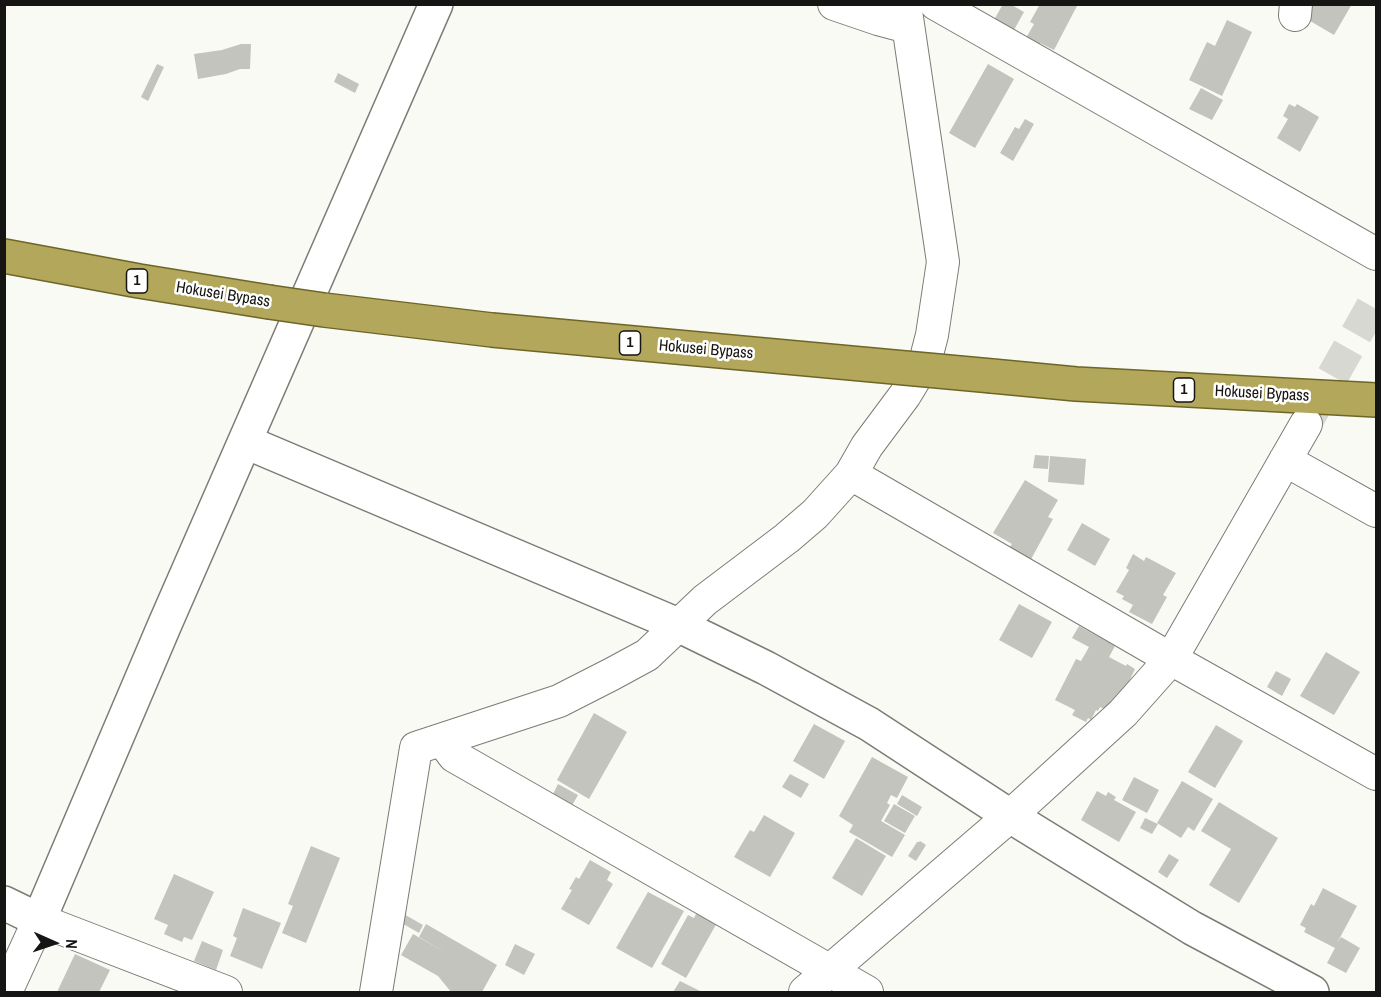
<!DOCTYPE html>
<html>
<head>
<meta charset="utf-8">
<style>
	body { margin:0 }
	#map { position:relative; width:1381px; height:997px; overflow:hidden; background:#fafaf4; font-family:"Archivo Narrow",sans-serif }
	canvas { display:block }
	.frame { position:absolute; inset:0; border:6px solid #161513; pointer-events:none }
	.north { position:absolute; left:24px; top:913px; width:60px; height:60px; -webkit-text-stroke:4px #fffffe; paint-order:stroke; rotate:93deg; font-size:16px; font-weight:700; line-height:24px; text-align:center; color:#161513 }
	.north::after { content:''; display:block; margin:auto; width:21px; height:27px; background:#161513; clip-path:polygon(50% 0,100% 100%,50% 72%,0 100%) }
</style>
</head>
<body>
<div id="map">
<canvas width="1381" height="997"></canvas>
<div class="frame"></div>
<div class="north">N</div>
</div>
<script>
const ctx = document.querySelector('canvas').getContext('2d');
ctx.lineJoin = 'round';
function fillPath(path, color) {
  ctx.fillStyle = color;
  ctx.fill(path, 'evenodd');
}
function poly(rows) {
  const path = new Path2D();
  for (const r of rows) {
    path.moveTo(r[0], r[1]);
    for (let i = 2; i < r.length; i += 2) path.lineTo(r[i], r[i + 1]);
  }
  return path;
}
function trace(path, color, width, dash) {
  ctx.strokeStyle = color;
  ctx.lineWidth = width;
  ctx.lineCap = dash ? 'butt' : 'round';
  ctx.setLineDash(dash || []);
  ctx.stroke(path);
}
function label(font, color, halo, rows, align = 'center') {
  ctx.font = font + ' "Archivo Narrow",sans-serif';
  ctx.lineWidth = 5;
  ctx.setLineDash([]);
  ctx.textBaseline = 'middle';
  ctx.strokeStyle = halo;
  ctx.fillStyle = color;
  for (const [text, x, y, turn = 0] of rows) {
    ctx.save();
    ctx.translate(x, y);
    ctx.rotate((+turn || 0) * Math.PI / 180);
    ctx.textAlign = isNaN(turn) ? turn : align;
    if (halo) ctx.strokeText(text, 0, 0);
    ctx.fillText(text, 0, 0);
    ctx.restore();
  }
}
const building = poly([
	[1003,4,1010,4,1024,12,1014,30,994,20],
	[1040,4,1078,4,1054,50,1040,43,1039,46,1026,38,1034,24,1030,22],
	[1313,4,1352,4,1334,35,1305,18],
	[1227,20,1252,32,1222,96,1189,80,1207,42,1215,46],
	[241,44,251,44,250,69,240,69,226,74,198,79,194,54,222,50],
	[157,64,164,67,148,101,141,97],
	[988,64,1014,79,975,148,949,133],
	[338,73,359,84,355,93,334,82],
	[1201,88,1223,100,1212,120,1189,109],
	[1289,104,1295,107,1297,104,1319,117,1300,152,1277,138,1288,119,1283,116],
	[1025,119,1034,124,1013,161,1000,153,1015,127,1019,129],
	[1035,455,1049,456,1048,469,1033,468],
	[1050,456,1086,459,1084,485,1048,482],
	[1025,480,1058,500,1048,517,1053,519,1030,561,1008,549,1012,544,993,533],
	[1082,523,1110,539,1095,566,1067,550],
	[1133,554,1144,561,1146,557,1176,573,1163,595,1167,597,1152,624,1129,612,1133,605,1122,599,1124,596,1116,592,1129,570,1126,568],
	[1019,604,1052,622,1032,658,999,640],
	[1079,626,1115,646,1109,657,1126,666,1127,664,1135,669,1126,688,1107,710,1100,707,1098,711,1096,710,1091,720,1088,718,1086,722,1072,715,1075,710,1055,700,1076,659,1081,661,1089,647,1072,638],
	[1326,652,1360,672,1334,715,1300,696],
	[1276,671,1291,679,1282,696,1267,687],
	[594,713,627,732,589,799,557,780],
	[814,724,845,741,824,779,793,761],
	[1216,725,1243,741,1215,788,1188,772],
	[872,757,908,777,897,798,891,795,887,803,890,805,881,821,905,835,892,857,849,832,853,825,839,816],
	[790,774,809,784,801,798,782,787],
	[1134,777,1159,790,1147,813,1122,800],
	[1182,781,1213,799,1194,831,1188,827,1181,838,1157,823],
	[558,784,578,795,570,809,551,798],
	[1097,791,1106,796,1108,792,1116,797,1114,800,1136,812,1119,842,1081,820],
	[902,795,922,807,917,816,897,804],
	[1219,802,1278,838,1239,903,1209,885,1231,849,1201,831],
	[894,804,915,816,905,833,884,821],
	[764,815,795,833,770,877,734,857,750,830,754,832],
	[1145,818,1158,824,1152,834,1140,828],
	[856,838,886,856,862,896,832,878],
	[920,841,926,845,916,861,908,856,917,842,919,842],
	[311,846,340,858,306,943,282,933,293,906,288,904],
	[1169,854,1179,860,1167,878,1158,872],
	[590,860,611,872,607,880,613,884,589,925,561,909,572,890,569,889,576,877,579,879],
	[174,874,214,892,192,940,184,937,182,942,164,934,168,925,154,919],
	[1323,888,1357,906,1337,943,1341,937,1360,948,1346,973,1327,963,1335,948,1304,932,1306,928,1300,925,1311,904,1314,906],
	[648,892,684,911,652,968,616,948],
	[243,908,281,923,262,969,230,956,237,938,233,936],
	[698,910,718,921,686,978,661,964,688,915,694,918],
	[402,913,423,925,419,933,398,921],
	[426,924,497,965,482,992,451,992,438,976,401,955,413,934,448,954,419,937],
	[202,941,223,950,216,970,194,961],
	[515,944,535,954,524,975,505,965],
	[75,954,110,970,99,992,57,992],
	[680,981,702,992,673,992]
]);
const minorTunnel = poly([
	[1309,418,1376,299]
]);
const minor = poly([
	[834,4,878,19,908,27],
	[936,4,1376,254],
	[1295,15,1296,4],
	[1285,460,1376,511],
	[851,474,1171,659,1376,774],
	[442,740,454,756,867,992],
	[6,992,39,920,226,992],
	[376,992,416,748,559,701,612,674,647,655,705,600,787,538,815,514,851,474,867,446,905,395,925,362,932,335,943,262,905,4],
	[805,992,1010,816,1123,713,1171,659,1306,424]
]);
const tertiary = poly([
	[246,442,678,625,766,668,869,724,1010,816,1192,928,1312,992],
	[4,903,39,920,165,624,436,4]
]);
const trunk = poly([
	[4,256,139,281,269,302],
	[992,376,1076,384,1376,400]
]);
const trunkBridge = poly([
	[269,302,324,310,492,330,992,376]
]);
const shields = [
	[137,281,21],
	[630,343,21],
	[1184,390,21]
];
const shieldNames = [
	["1",137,281],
	["1",630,343],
	["1",1184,390]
];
const streetNames = [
	["Hokusei Bypass",223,295,9],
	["Hokusei Bypass",706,350,5],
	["Hokusei Bypass",1262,394,3]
];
fillPath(building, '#c4c4be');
trace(minorTunnel, '#d8d8d2', 32, [32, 16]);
trace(minor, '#7c7c77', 34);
trace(tertiary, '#7c7c77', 36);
trace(trunk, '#6e6627', 36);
trace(minor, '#fff', 32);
trace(tertiary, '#fff', 33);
trace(trunk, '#b2a75b', 33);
trace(trunkBridge, '#6e6627', 36, []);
trace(trunkBridge, '#b2a75b', 33);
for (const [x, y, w] of shields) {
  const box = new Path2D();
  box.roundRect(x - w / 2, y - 12, w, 24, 4.5);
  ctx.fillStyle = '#fffffe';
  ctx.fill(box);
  trace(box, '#161513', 1.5);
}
label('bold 15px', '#161513', null, shieldNames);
label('16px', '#161513', '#fffffe', streetNames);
</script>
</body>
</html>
